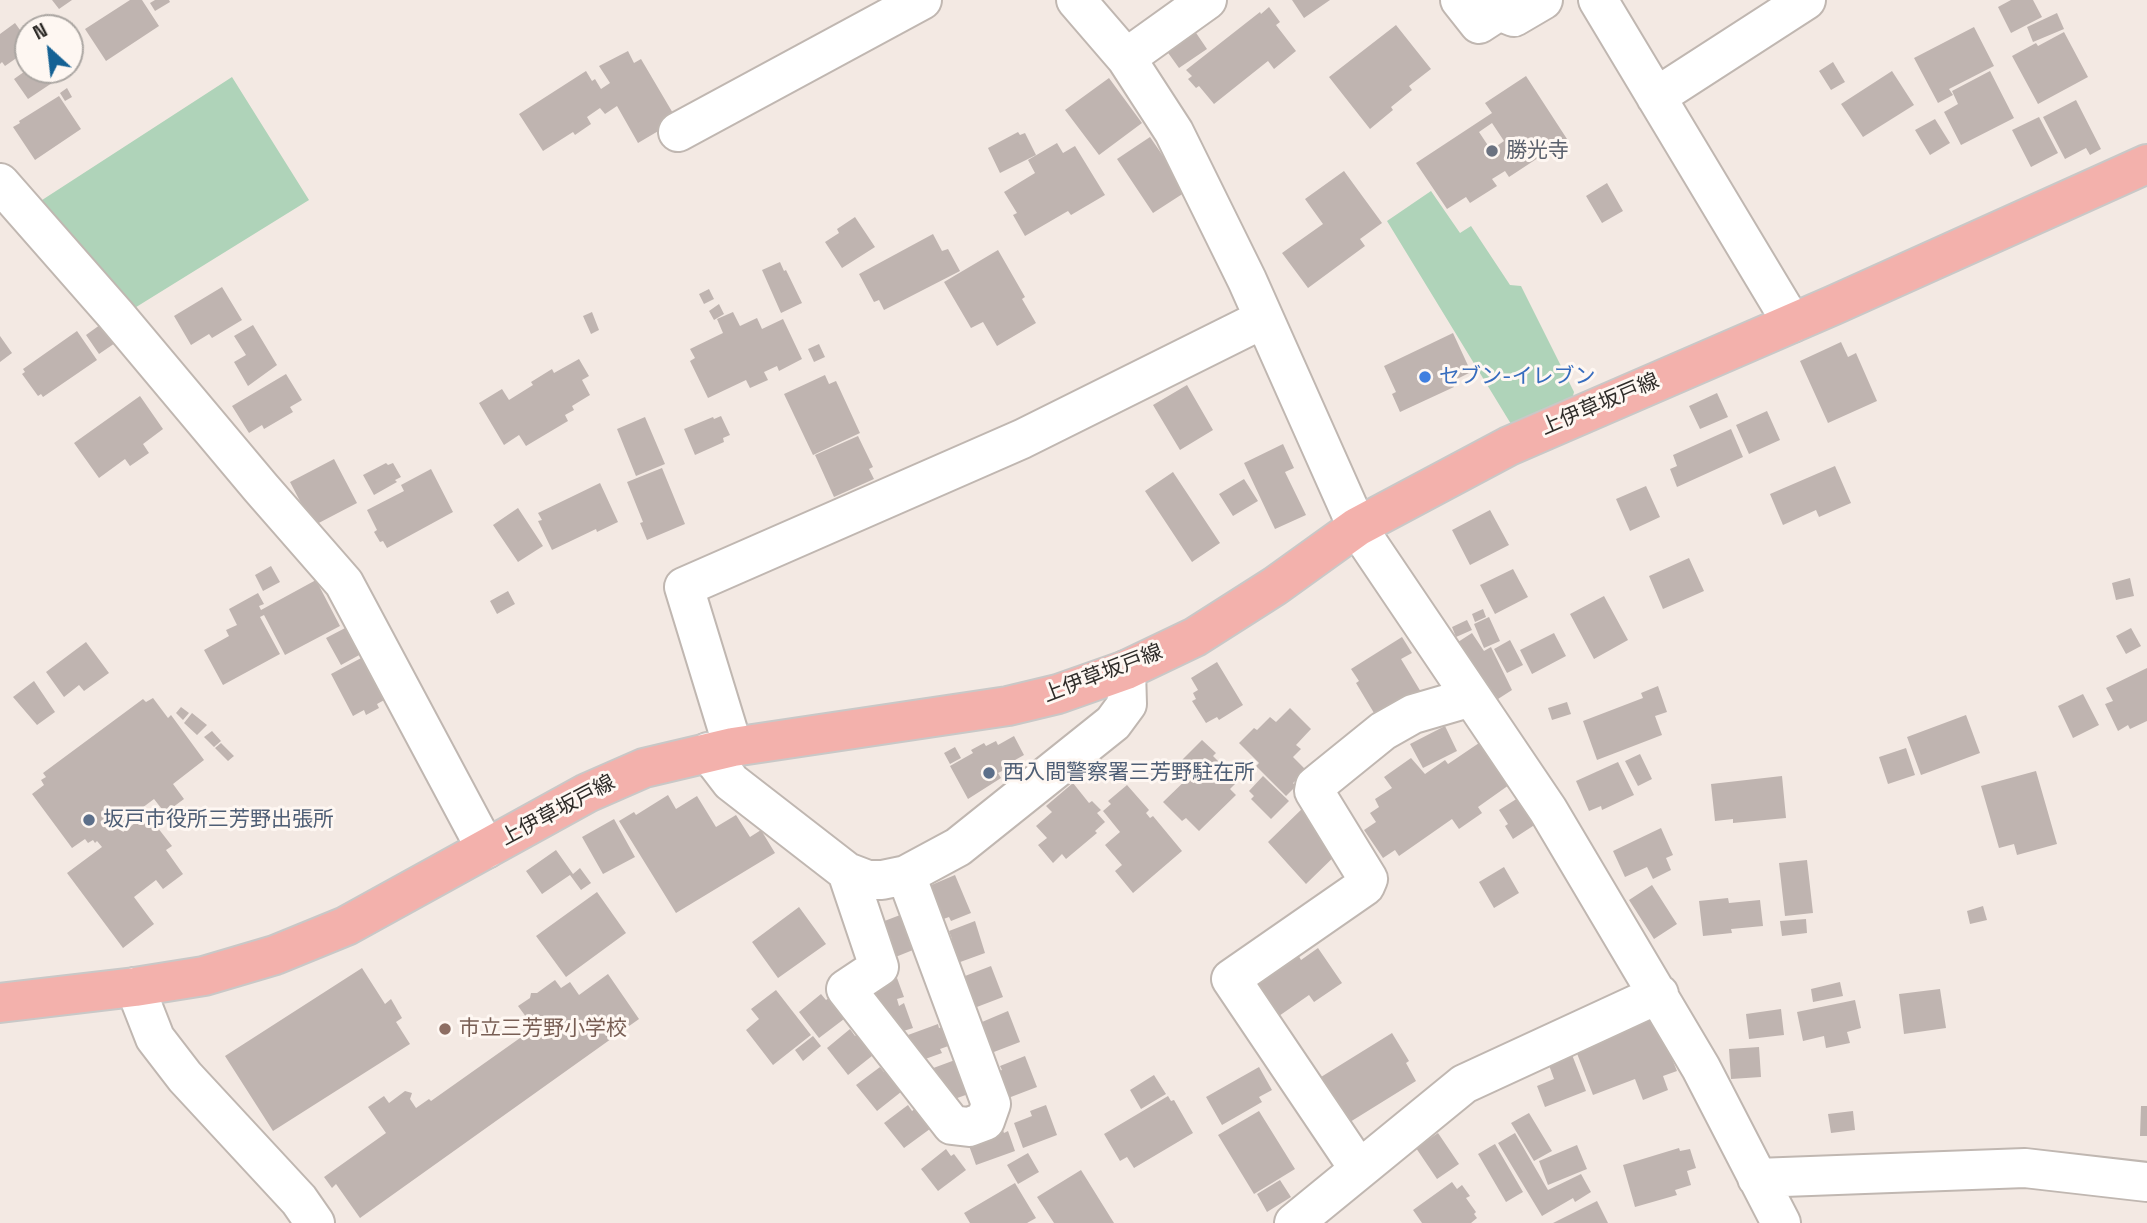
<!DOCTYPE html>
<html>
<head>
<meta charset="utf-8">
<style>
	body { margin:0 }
	#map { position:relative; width:2147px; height:1223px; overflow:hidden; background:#f3e9e3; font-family:"Space Grotesk",sans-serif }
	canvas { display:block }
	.north { position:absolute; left:14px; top:14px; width:70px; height:70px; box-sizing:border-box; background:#fef7f2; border:2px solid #aba6a2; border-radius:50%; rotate:333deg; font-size:19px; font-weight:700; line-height:28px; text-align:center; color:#2f2c29 }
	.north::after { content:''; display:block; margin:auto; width:24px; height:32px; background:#146194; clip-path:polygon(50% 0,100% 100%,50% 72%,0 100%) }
</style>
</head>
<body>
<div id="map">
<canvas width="2147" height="1223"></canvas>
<div class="north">N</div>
</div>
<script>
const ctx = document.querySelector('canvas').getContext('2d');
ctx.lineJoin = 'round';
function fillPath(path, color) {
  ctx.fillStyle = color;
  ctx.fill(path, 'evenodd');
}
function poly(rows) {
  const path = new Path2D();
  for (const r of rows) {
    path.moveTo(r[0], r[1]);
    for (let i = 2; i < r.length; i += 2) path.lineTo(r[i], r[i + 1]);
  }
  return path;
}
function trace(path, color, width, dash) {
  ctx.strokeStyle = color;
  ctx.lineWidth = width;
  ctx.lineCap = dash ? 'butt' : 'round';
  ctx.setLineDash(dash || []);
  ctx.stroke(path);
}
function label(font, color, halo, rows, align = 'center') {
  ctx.font = font + ' "Space Grotesk","Noto Sans JP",sans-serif';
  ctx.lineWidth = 6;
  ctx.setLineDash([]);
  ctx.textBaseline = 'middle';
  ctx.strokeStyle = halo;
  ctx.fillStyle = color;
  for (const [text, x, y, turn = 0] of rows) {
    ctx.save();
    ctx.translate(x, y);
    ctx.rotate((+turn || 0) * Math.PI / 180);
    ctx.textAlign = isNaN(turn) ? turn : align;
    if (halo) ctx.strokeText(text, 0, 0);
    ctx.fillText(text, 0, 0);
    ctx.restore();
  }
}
const green = poly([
	[232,77,309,200,133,309,39,202],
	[1431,191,1460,233,1471,226,1510,285,1521,286,1574,392,1573,396,1511,424,1387,221]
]);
const building = poly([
	[52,0,72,0,59,9],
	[130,0,142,0,159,26,106,61,85,29],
	[155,0,169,0,170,2,155,11,150,3],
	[1292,0,1330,0,1304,18],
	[2011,0,2033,0,2042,17,2011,33,1998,7],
	[1269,7,1280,22,1276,25,1296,51,1274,69,1268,61,1214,104,1199,86,1196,88,1188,79,1192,76,1186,70,1260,12,1261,14],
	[2057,13,2064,29,2033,42,2027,27],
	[15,23,28,41,28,50,5,66,2,62,0,64,0,34],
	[1190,24,1207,49,1179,68,1161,43],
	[1396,25,1431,69,1409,86,1412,90,1391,107,1393,110,1370,129,1329,77],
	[1974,27,1994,66,1949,89,1953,95,1938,103,1914,58],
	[2064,32,2088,77,2038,104,2012,56,2036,43,2038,46],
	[628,51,634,63,641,59,677,120,638,143,617,106,605,114,600,108,587,117,591,124,575,135,573,132,543,151,519,114,586,71,592,81,595,79,601,89,610,83,599,66],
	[1833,62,1845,82,1831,90,1819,71],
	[28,69,43,70,52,83,28,99,14,79],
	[1892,71,1914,105,1863,137,1841,104],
	[1990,71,2014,118,1961,145,1944,112,1958,104,1952,91],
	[1526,76,1567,139,1509,177,1505,171,1492,179,1497,186,1470,203,1466,197,1447,209,1416,163,1492,113,1485,103],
	[1492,123,1504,141,1491,150,1479,132],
	[1109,78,1142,123,1099,155,1065,110],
	[67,88,72,97,65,101,60,93],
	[59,96,81,129,35,160,13,127,20,123,19,121],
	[2076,100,2101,149,2090,155,2086,148,2065,159,2043,117],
	[2039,117,2058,153,2031,167,2012,130],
	[1935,119,1950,143,1930,155,1915,130],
	[1018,132,1020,135,1025,133,1036,155,1000,173,988,148],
	[1150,137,1187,191,1153,213,1117,159],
	[1057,143,1063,153,1075,146,1105,195,1071,215,1068,211,1025,236,1013,215,1017,213,1004,192,1035,173,1028,160],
	[1344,171,1382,223,1360,239,1365,246,1308,288,1282,253,1323,224,1305,199],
	[1607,183,1623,211,1602,223,1586,196],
	[855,217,875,247,842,268,825,242,839,233,837,229],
	[933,234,942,251,948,249,960,271,884,310,879,300,874,302,859,274],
	[998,250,1025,297,1022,299,1036,323,997,346,983,322,971,328,944,282],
	[780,262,784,271,786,270,802,303,781,313,762,270],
	[222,287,242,320,212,338,209,334,191,345,174,316],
	[709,289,714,299,704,304,699,294],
	[719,304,724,314,714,320,709,311],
	[592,312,599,330,591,334,583,316],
	[733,312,740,326,757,318,762,329,783,319,802,359,779,371,777,366,764,372,768,380,750,388,746,380,708,398,690,361,695,358,690,349,723,333,717,319],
	[104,322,118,341,99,354,86,335],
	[253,325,277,365,248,386,234,362,246,355,234,336],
	[77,331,97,360,43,397,41,394,38,396,22,374,25,372,23,369],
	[1453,333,1471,372,1451,382,1454,387,1400,412,1392,394,1396,392,1384,366],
	[0,336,12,353,0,362],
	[1841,342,1848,357,1856,353,1877,401,1828,423,1800,361],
	[819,344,825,357,814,362,808,349],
	[579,359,589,376,582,380,590,395,572,406,574,410,565,415,568,421,526,446,519,435,504,445,479,403,502,389,509,400,533,385,531,382,552,369,554,373],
	[286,374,302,400,290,407,293,412,264,429,262,425,249,433,232,406],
	[825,375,829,384,836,381,860,433,813,455,784,394],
	[1187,385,1213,430,1180,450,1153,405],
	[1717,393,1728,417,1700,429,1689,406],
	[140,396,163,429,143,444,149,453,130,466,125,459,99,478,74,443],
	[1767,411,1780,440,1749,454,1736,425],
	[721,416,730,435,723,438,724,442,695,455,684,429,713,417,714,419],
	[645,417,665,464,636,476,617,429],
	[1731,429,1743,457,1677,487,1670,469,1677,466,1673,455],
	[858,436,873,467,869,469,874,479,834,497,815,455],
	[1283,444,1294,468,1285,472,1306,515,1275,529,1244,463],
	[334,459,357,503,313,526,290,482],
	[386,463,388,465,393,463,401,477,395,480,397,482,374,495,363,475],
	[1835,466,1851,503,1819,517,1816,510,1783,525,1770,494],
	[662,468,685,524,647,540,640,523,643,522,627,482],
	[431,469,453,512,387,548,383,541,380,542,374,532,377,530,367,510,404,491,401,485],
	[1173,472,1220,543,1192,562,1145,491],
	[1244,479,1258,501,1233,516,1219,494],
	[600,483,618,522,597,532,596,529,552,550,538,521,542,520,538,513],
	[1646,486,1660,517,1630,531,1616,499],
	[518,508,543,546,518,562,493,525],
	[1490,510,1509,545,1470,565,1452,530],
	[1689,558,1704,591,1663,609,1649,576],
	[271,566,280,582,263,591,255,575],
	[1513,569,1528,597,1495,614,1480,585],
	[2130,578,2134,596,2116,600,2112,583],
	[316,580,340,626,285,655,264,615,260,617,280,654,223,685,204,650,229,636,226,630,237,625,229,609,258,593,264,604,259,606,261,610],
	[508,591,515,604,497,614,490,601],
	[1604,596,1628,640,1594,659,1570,614],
	[1483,609,1486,617,1475,622,1472,614],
	[1489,617,1500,641,1484,648,1474,624],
	[1467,620,1472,630,1456,637,1452,627],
	[349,626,363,653,341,665,326,638],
	[2131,628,2141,646,2126,654,2116,636],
	[1472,633,1484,651,1491,647,1512,690,1498,699,1458,642],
	[1554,633,1566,656,1532,674,1520,650],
	[1402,637,1412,653,1401,659,1424,697,1380,723,1356,683,1359,681,1351,669],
	[1510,640,1523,665,1507,673,1494,649],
	[86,642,109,673,84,691,79,685,64,697,46,672],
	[365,656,388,698,377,704,379,708,366,715,364,710,353,716,331,674],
	[1217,662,1243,705,1219,720,1217,717,1206,723,1192,701,1196,699,1193,693,1198,690,1191,678],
	[2147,668,2147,721,2130,729,2128,725,2118,731,2105,704,2113,701,2106,688],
	[34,681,55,712,37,725,13,697],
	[1658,686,1667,712,1655,716,1662,735,1597,760,1583,721,1643,698,1641,693],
	[2083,694,2099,725,2073,738,2058,706],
	[153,698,168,718,171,715,204,760,173,784,184,799,165,813,154,799,118,826,123,832,147,814,172,846,166,850,183,874,163,889,156,880,134,897,154,924,123,948,67,873,102,847,97,841,95,843,93,840,88,843,85,839,72,848,32,794,44,785,41,780,46,777,43,773,143,699,146,702],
	[1567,702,1571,714,1552,720,1548,708],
	[181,707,189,713,183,720,176,713],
	[1290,708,1311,729,1296,745,1301,749,1293,757,1307,771,1293,783,1296,786,1286,796,1256,766,1259,763,1239,743,1254,728,1257,730,1270,717,1276,722],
	[192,713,207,725,197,735,184,723],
	[1966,715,1980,753,1921,775,1907,737],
	[1445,726,1457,751,1423,768,1410,744],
	[212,731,221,741,214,747,204,737],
	[1014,736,1024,755,1008,764,1010,767,998,773,1001,778,968,799,950,766,973,753,971,750,984,743,986,746,996,741,998,745],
	[1202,740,1216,753,1213,756,1238,781,1230,789,1236,795,1199,831,1186,818,1182,821,1163,802,1193,773,1181,761],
	[221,743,234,756,228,761,215,748],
	[1479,743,1509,785,1478,807,1482,813,1459,829,1452,819,1399,856,1395,850,1383,858,1364,830,1376,822,1370,813,1379,807,1375,799,1392,788,1384,777,1411,758,1425,774,1445,760,1448,764],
	[955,747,961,758,950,764,944,753],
	[1906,748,1915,775,1888,784,1879,757],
	[1640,754,1652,779,1638,786,1625,761],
	[1618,762,1634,795,1602,810,1601,806,1589,811,1576,781],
	[2036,771,2057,844,2017,855,2014,844,1999,848,1981,786],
	[1263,776,1289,801,1271,819,1251,799,1254,796,1249,791],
	[1782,776,1786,818,1733,823,1733,819,1715,821,1711,784],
	[1073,783,1089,803,1092,801,1101,810,1097,813,1105,822,1095,831,1097,833,1066,859,1062,854,1053,863,1038,845,1047,838,1036,826,1052,812,1046,806],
	[1127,785,1149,810,1146,813,1150,818,1153,816,1182,851,1133,893,1115,871,1122,865,1105,845,1120,832,1103,811,1111,804,1108,801],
	[668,795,676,809,697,796,716,827,736,815,750,837,761,830,775,853,676,913,619,821,634,812,636,815],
	[1518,798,1536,824,1513,839,1505,826,1508,824,1499,810],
	[1307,804,1344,847,1306,884,1268,842],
	[614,819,635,857,603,874,582,837],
	[1661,828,1673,855,1666,858,1671,870,1653,879,1647,867,1625,877,1613,851],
	[556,850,573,874,580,868,591,883,581,890,570,875,542,894,526,871],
	[1807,860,1813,913,1785,916,1779,863],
	[1504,867,1519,893,1494,908,1479,882],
	[955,875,971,913,951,921,949,917,938,921,929,886],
	[1652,885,1677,924,1654,939,1629,900],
	[597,892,626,933,566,977,536,936],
	[1728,898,1729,903,1760,900,1763,926,1731,929,1732,933,1703,936,1699,901],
	[1983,906,1987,920,1970,924,1967,911],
	[799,907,826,944,778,978,752,942],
	[908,912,918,948,888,960,874,925],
	[1806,919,1807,933,1782,936,1780,921],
	[975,921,985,953,952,965,944,942,952,939,949,931],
	[1318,948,1342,983,1314,1002,1309,995,1279,1016,1268,998,1258,1004,1245,985,1296,951,1301,960],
	[991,966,1003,997,969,1010,960,987,968,984,965,976],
	[362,968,385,1004,391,999,402,1018,396,1022,410,1044,273,1131,225,1056],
	[608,974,639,1019,360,1218,336,1184,332,1188,324,1177,386,1133,368,1107,384,1096,389,1103,405,1091,412,1093,410,1099,416,1108,429,1099,431,1101,520,1038,518,1036,532,1025,518,1006,530,998,531,993,537,993,555,980,561,988,570,982,579,995],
	[897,978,904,997,897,999,899,1006,904,1003,913,1028,894,1034,873,997,877,996,873,986],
	[1840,982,1843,996,1813,1002,1811,989],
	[1940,989,1946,1028,1904,1034,1899,994],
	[776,990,811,1035,773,1065,746,1030,759,1019,751,1009],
	[821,994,826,1000,832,996,848,1016,819,1038,799,1012],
	[1855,1000,1861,1028,1847,1032,1850,1043,1826,1048,1824,1036,1803,1041,1797,1012],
	[1781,1009,1784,1035,1749,1039,1746,1014],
	[1008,1011,1020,1042,986,1055,977,1032,985,1029,982,1022],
	[1653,1012,1677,1071,1663,1076,1668,1090,1643,1100,1635,1079,1593,1095,1573,1043],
	[938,1024,939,1028,948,1025,954,1044,940,1049,942,1053,914,1063,906,1040,910,1039,908,1035],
	[850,1029,855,1036,861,1031,877,1052,848,1075,827,1048],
	[1392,1033,1409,1061,1406,1063,1416,1081,1350,1122,1319,1088,1326,1084,1321,1077],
	[813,1036,821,1046,803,1061,795,1050],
	[1569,1047,1586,1091,1545,1107,1537,1086,1554,1079,1546,1057],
	[1759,1047,1761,1077,1731,1079,1729,1049],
	[1025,1056,1037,1087,1003,1100,992,1073,1002,1070,1000,1066],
	[955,1060,974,1092,949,1101,928,1070],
	[880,1067,884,1072,890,1068,906,1088,877,1111,856,1085],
	[1259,1067,1272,1090,1259,1097,1262,1102,1222,1125,1206,1097],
	[1154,1075,1166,1094,1141,1109,1130,1090],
	[1168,1096,1171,1101,1174,1100,1193,1133,1134,1168,1127,1157,1120,1161,1104,1134],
	[908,1105,912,1111,919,1106,934,1126,904,1148,884,1123],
	[1046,1105,1057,1135,1023,1148,1014,1123,1032,1116,1030,1111],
	[2141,1106,2147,1106,2147,1136,2140,1136],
	[1259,1111,1295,1169,1254,1194,1218,1135],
	[1853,1111,1855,1130,1831,1133,1828,1114],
	[1529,1113,1552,1151,1534,1161,1511,1123],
	[1001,1125,1004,1133,1008,1131,1015,1151,976,1165,968,1143],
	[1438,1133,1459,1164,1437,1179,1416,1148],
	[1515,1133,1548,1190,1581,1174,1591,1192,1575,1202,1573,1198,1542,1216,1498,1143],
	[1495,1144,1523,1192,1506,1202,1478,1154],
	[1577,1145,1587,1169,1548,1185,1539,1161],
	[1679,1148,1680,1151,1690,1149,1696,1168,1687,1171,1691,1185,1675,1190,1677,1195,1635,1207,1623,1165],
	[946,1149,951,1156,954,1154,966,1170,938,1191,921,1169],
	[1028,1153,1039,1172,1018,1184,1007,1165],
	[1081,1170,1114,1223,1054,1223,1037,1197],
	[1280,1180,1291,1197,1267,1212,1257,1194],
	[1452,1182,1457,1189,1462,1185,1470,1196,1466,1198,1476,1212,1474,1214,1477,1218,1471,1223,1422,1223,1413,1210],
	[1015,1183,1036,1218,1027,1223,970,1223,964,1213],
	[1597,1201,1608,1223,1553,1223]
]);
const minor = poly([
	[1076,0,1126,58,1174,132,1247,280,1357,527,1548,810,1701,1068,1781,1223],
	[1460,0,1479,24,1499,11,1514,17,1543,0],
	[1598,0,1792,323],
	[1126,58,1207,0],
	[1656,97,1806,0],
	[678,132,922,0],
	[0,183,115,314,261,488,344,583,486,849],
	[733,747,684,587,1022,439,1263,319],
	[708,752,731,782,847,872,868,880,882,880,906,875,958,847,1113,723,1127,704,1126,670],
	[847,872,879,967,846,989,952,1125,969,1127,985,1121,991,1104,906,875],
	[135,987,155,1038,185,1077,299,1200,315,1223],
	[1359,1169,1231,979,1365,886,1368,879,1314,791,1315,786,1383,731,1413,714,1461,700],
	[1757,1178,2025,1168,2147,1182],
	[1294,1223,1464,1084,1659,994]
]);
const major = poly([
	[0,1003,135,987,204,976,275,955,346,926,587,793,644,768,733,747,1008,706,1058,694,1126,670,1195,637,1275,586,1357,527,1509,446,1834,305,2147,164]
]);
const markers = [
	[1492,151,7,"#6b7280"],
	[1425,377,7,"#3f7fe0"],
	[989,773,7,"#5c6f8a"],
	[89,820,7,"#5c6f8a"],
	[445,1029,7,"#8d6e63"]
];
const worshipNames = [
	["勝光寺",1506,151]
];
const shopNames = [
	["セブン-イレブン",1439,377]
];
const streetNames = [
	["上伊草坂戸線",1600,405,-23],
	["上伊草坂戸線",1103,674,-21],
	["上伊草坂戸線",558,811,-28]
];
const serviceNames = [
	["西入間警察署三芳野駐在所",1003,773],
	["坂戸市役所三芳野出張所",103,820]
];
const educationNames = [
	["市立三芳野小学校",459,1029]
];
fillPath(green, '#afd3b9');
fillPath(building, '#bfb4b0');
trace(minor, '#c0b7b1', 42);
trace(major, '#c9c8c7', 42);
trace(minor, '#fff', 38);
trace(major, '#f3b1ac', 38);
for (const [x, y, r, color] of markers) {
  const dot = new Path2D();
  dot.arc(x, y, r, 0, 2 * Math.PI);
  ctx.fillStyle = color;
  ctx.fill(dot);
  trace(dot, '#fef7f2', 2.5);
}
label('21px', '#5b616d', '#fef7f2', worshipNames, 'left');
label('21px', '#366cbe', '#fef7f2', shopNames, 'left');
label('21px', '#2f2c29', '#fef7f2', streetNames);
label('21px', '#4e5e75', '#fef7f2', serviceNames, 'left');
label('21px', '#785e54', '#fef7f2', educationNames, 'left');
</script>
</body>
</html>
